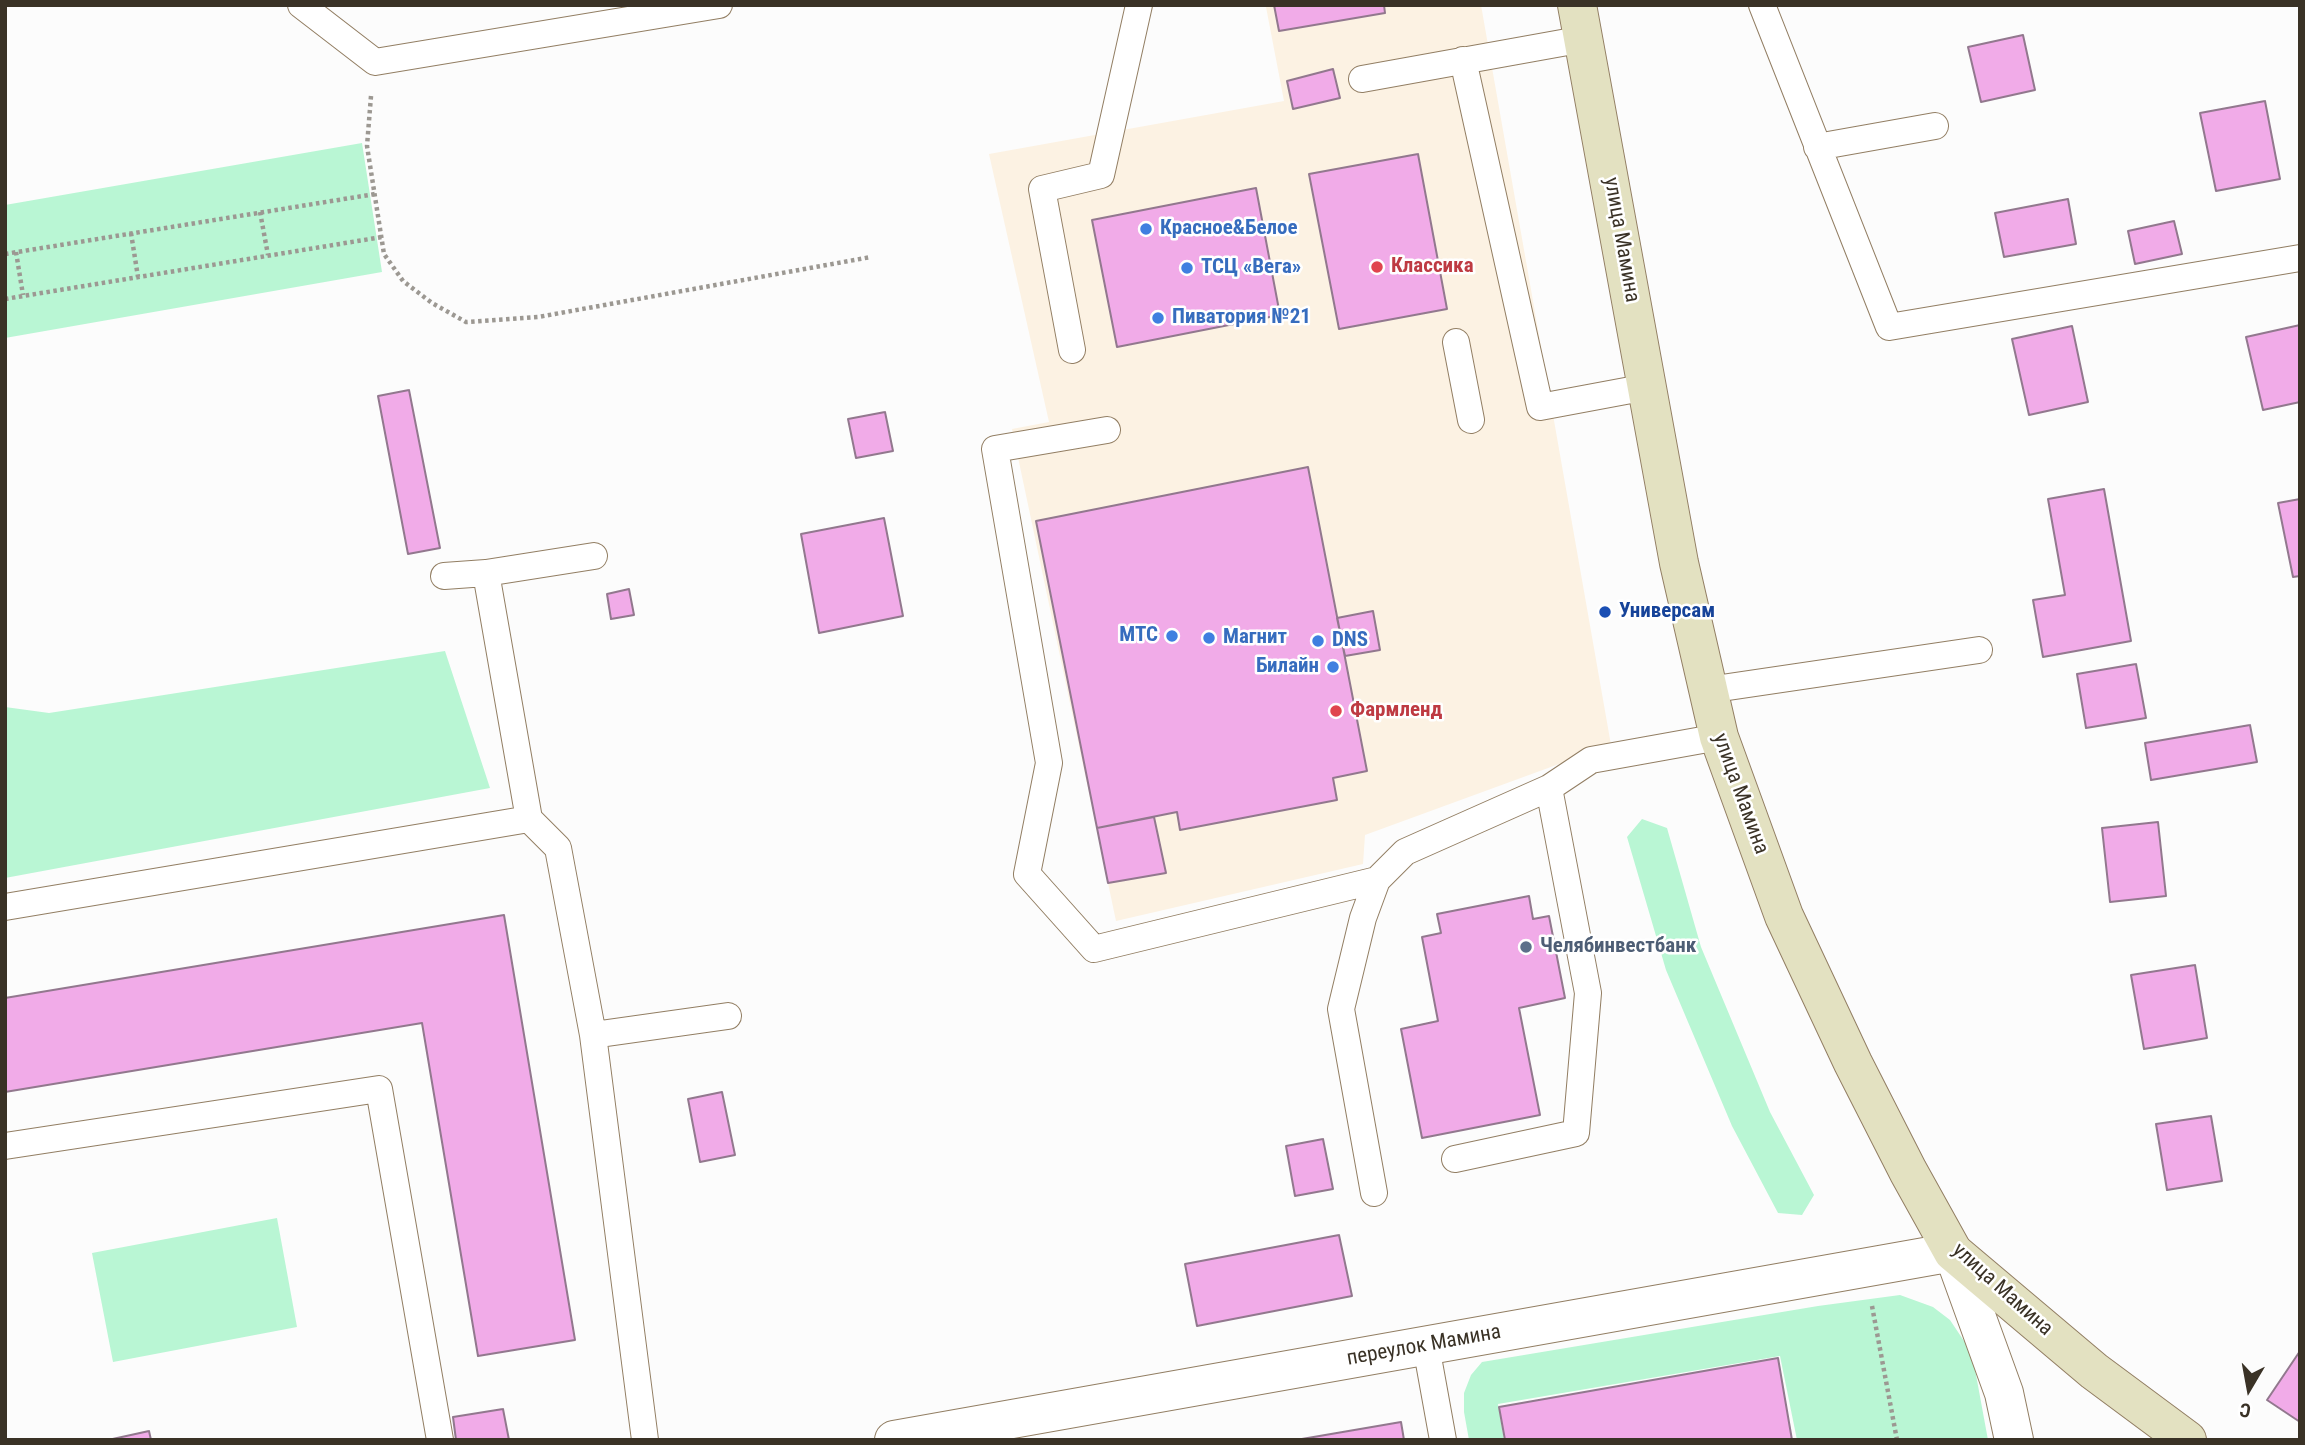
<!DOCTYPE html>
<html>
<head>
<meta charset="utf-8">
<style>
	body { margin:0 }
	#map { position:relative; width:2305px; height:1445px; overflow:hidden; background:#fcfcfc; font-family:"Roboto Condensed",sans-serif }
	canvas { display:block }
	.frame { position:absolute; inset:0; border:7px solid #3a3226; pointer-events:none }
	.north { position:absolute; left:2214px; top:1354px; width:70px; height:70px; -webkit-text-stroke:5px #fff; paint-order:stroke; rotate:190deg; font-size:19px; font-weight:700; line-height:28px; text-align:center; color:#3a3226 }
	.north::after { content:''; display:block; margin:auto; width:24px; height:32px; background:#3a3226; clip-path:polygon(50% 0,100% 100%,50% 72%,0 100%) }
</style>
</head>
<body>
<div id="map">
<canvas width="2305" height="1445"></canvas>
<div class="frame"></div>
<div class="north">С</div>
</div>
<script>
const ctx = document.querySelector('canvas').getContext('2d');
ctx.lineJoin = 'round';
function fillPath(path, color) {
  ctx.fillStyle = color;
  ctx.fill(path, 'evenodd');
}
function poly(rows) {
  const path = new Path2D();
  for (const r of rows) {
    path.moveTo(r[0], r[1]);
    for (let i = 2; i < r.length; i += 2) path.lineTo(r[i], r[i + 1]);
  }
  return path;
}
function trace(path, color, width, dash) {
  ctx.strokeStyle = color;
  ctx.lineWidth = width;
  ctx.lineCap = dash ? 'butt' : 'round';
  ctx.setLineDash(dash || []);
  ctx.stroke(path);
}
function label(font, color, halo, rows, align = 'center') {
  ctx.font = font + ' "Roboto Condensed",sans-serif';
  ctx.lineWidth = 5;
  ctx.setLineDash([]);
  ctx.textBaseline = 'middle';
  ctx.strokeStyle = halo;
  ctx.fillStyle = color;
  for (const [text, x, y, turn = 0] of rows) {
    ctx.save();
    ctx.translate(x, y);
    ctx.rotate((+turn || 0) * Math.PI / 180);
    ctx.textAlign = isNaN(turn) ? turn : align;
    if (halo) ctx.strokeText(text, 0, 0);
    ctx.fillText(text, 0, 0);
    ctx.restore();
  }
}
const built = poly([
	[1274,5,1481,5,1611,745,1365,835,1363,864,1116,921,1012,429,1049,422,989,154,1284,101,1266,7]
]);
const green = poly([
	[362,143,382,272,5,338,5,205],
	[445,651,490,788,5,878,5,707,49,713],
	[1642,819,1667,828,1701,947,1770,1112,1814,1195,1802,1215,1778,1213,1732,1126,1666,970,1627,837],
	[277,1218,297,1327,113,1362,92,1253],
	[1900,1295,1933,1307,1950,1320,1972,1353,1988,1440,1797,1440,1780,1356,1498,1404,1504,1440,1469,1440,1464,1412,1464,1393,1471,1375,1482,1362,1818,1306]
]);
const building = poly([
	[1274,5,1384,5,1385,13,1279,31,1274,5],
	[2023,35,2035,90,1981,102,1968,47,2023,35],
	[1333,69,1340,98,1293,109,1287,81,1333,69],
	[2265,101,2280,179,2216,191,2200,113,2265,101],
	[1418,154,1447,309,1339,329,1309,174,1418,154],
	[1256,188,1280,315,1117,347,1092,220,1256,188],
	[2068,199,2076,244,2004,257,1995,213,2068,199],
	[2174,221,2182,254,2135,264,2128,231,2174,221],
	[2300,325,2300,402,2263,410,2246,337,2300,325],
	[2072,326,2088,402,2029,415,2012,339,2072,326],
	[409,390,440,548,408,554,378,396,409,390],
	[885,412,893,451,856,458,848,419,885,412],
	[1308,467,1367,771,1333,778,1337,800,1180,830,1177,812,1097,828,1036,521,1308,467],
	[2104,489,2131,641,2043,657,2033,600,2065,595,2048,499,2104,489],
	[2300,499,2300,576,2293,577,2278,503,2300,499],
	[884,518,903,616,819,633,801,534,884,518],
	[629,589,634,615,611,619,607,594,629,589],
	[1373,611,1380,650,1345,656,1337,618,1373,611],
	[2136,664,2146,718,2086,728,2077,674,2136,664],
	[2250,725,2257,762,2151,780,2145,743,2250,725],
	[1154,817,1166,873,1108,883,1097,828,1154,817],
	[2158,822,2166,896,2110,902,2102,828,2158,822],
	[1529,896,1533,919,1549,916,1565,998,1519,1008,1540,1115,1422,1138,1401,1029,1438,1021,1422,937,1441,933,1437,914,1529,896],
	[504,915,575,1340,478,1356,422,1023,5,1092,5,998,504,915],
	[2195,965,2207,1038,2144,1049,2131,975,2195,965],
	[722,1092,735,1155,700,1162,688,1099,722,1092],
	[2211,1116,2222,1181,2167,1190,2156,1124,2211,1116],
	[1323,1139,1333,1189,1295,1196,1286,1146,1323,1139],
	[1339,1235,1352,1296,1197,1326,1185,1264,1339,1235],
	[2300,1351,2300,1422,2267,1400,2300,1351],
	[1778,1358,1792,1440,1505,1440,1499,1407,1778,1358],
	[503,1409,509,1440,456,1440,453,1417,503,1409],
	[1401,1422,1404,1440,1296,1440,1401,1422],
	[149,1431,151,1440,108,1440,149,1431]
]);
const path = poly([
	[371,96,367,146,384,254,403,281,432,303,466,322,538,317,871,257],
	[260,212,268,255],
	[131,233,138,277],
	[16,252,23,295],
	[5,254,375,194],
	[5,299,382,237],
	[1872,1306,1897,1440]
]);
const lane = poly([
	[301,5,375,62,719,5],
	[1762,5,1889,327,2300,258],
	[1463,60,1540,407,1647,387],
	[1362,79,1584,39],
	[1817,147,1935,126],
	[1456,342,1471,420],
	[1072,350,1042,189,1101,175,1139,5],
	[1107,430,995,449,1049,763,1027,874,1094,949,1377,880],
	[486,573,529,819,558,848,593,1035,645,1440],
	[444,576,486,573,594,556],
	[1708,690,1979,650],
	[5,907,529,819],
	[593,1035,728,1016],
	[5,1146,379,1089,440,1440],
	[1455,1159,1576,1133,1588,993,1549,788,1591,760,1719,737],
	[1374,1193,1341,1009,1363,918,1377,880,1405,852,1549,788],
	[1426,1346,1443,1440]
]);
const street = poly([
	[894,1440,1953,1252,2004,1393,2014,1440]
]);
const secondary = poly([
	[1577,5,1679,563,1719,737,1784,916,1853,1063,1908,1171,1953,1252,2094,1371,2187,1440]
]);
const markers = [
	[1146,229,7,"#3f7fe0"],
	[1377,267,7,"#e0444e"],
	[1187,268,7,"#3f7fe0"],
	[1158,318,7,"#3f7fe0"],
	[1605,612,7,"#1a4fb4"],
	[1172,636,7,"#3f7fe0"],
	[1209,638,7,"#3f7fe0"],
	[1318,641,7,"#3f7fe0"],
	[1333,667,7,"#3f7fe0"],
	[1336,711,7,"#e0444e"],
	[1526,947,7,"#5c6f8a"]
];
const shopNames = [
	["Красное&Белое",1160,229],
	["ТСЦ «Вега»",1201,268],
	["Пиватория №21",1172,318],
	["МТС",1158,636,"right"],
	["Магнит",1223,638],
	["DNS",1332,641],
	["Билайн",1319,667,"right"]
];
const streetNames = [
	["улица Мамина",1621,240,80],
	["улица Мамина",1740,794,70],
	["улица Мамина",2002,1290,42],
	["переулок Мамина",1424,1346,-10]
];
const healthNames = [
	["Классика",1391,267],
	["Фармленд",1350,711]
];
const transitNames = [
	["Универсам",1619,612]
];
const serviceNames = [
	["Челябинвестбанк",1540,947]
];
fillPath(built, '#fcf2e3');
fillPath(green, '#b9f6d4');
fillPath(building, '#f1abe8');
trace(building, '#92788e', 2);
trace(lane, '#927e63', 28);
trace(street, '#927e63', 40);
trace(secondary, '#927e63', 40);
trace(path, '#9c9892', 4.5, [3.5, 3.5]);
trace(lane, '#fff', 26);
trace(street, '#fff', 38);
trace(secondary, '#e3e1c1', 38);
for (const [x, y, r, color] of markers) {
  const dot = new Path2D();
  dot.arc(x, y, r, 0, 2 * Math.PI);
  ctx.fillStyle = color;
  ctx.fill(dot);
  trace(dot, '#fff', 2.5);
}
label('bold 21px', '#366cbe', '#fff', shopNames, 'left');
label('21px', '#3a3226', '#fff', streetNames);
label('bold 21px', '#be3a42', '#fff', healthNames, 'left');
label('bold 21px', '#164399', '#fff', transitNames, 'left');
label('bold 21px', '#4e5e75', '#fff', serviceNames, 'left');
</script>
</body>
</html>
